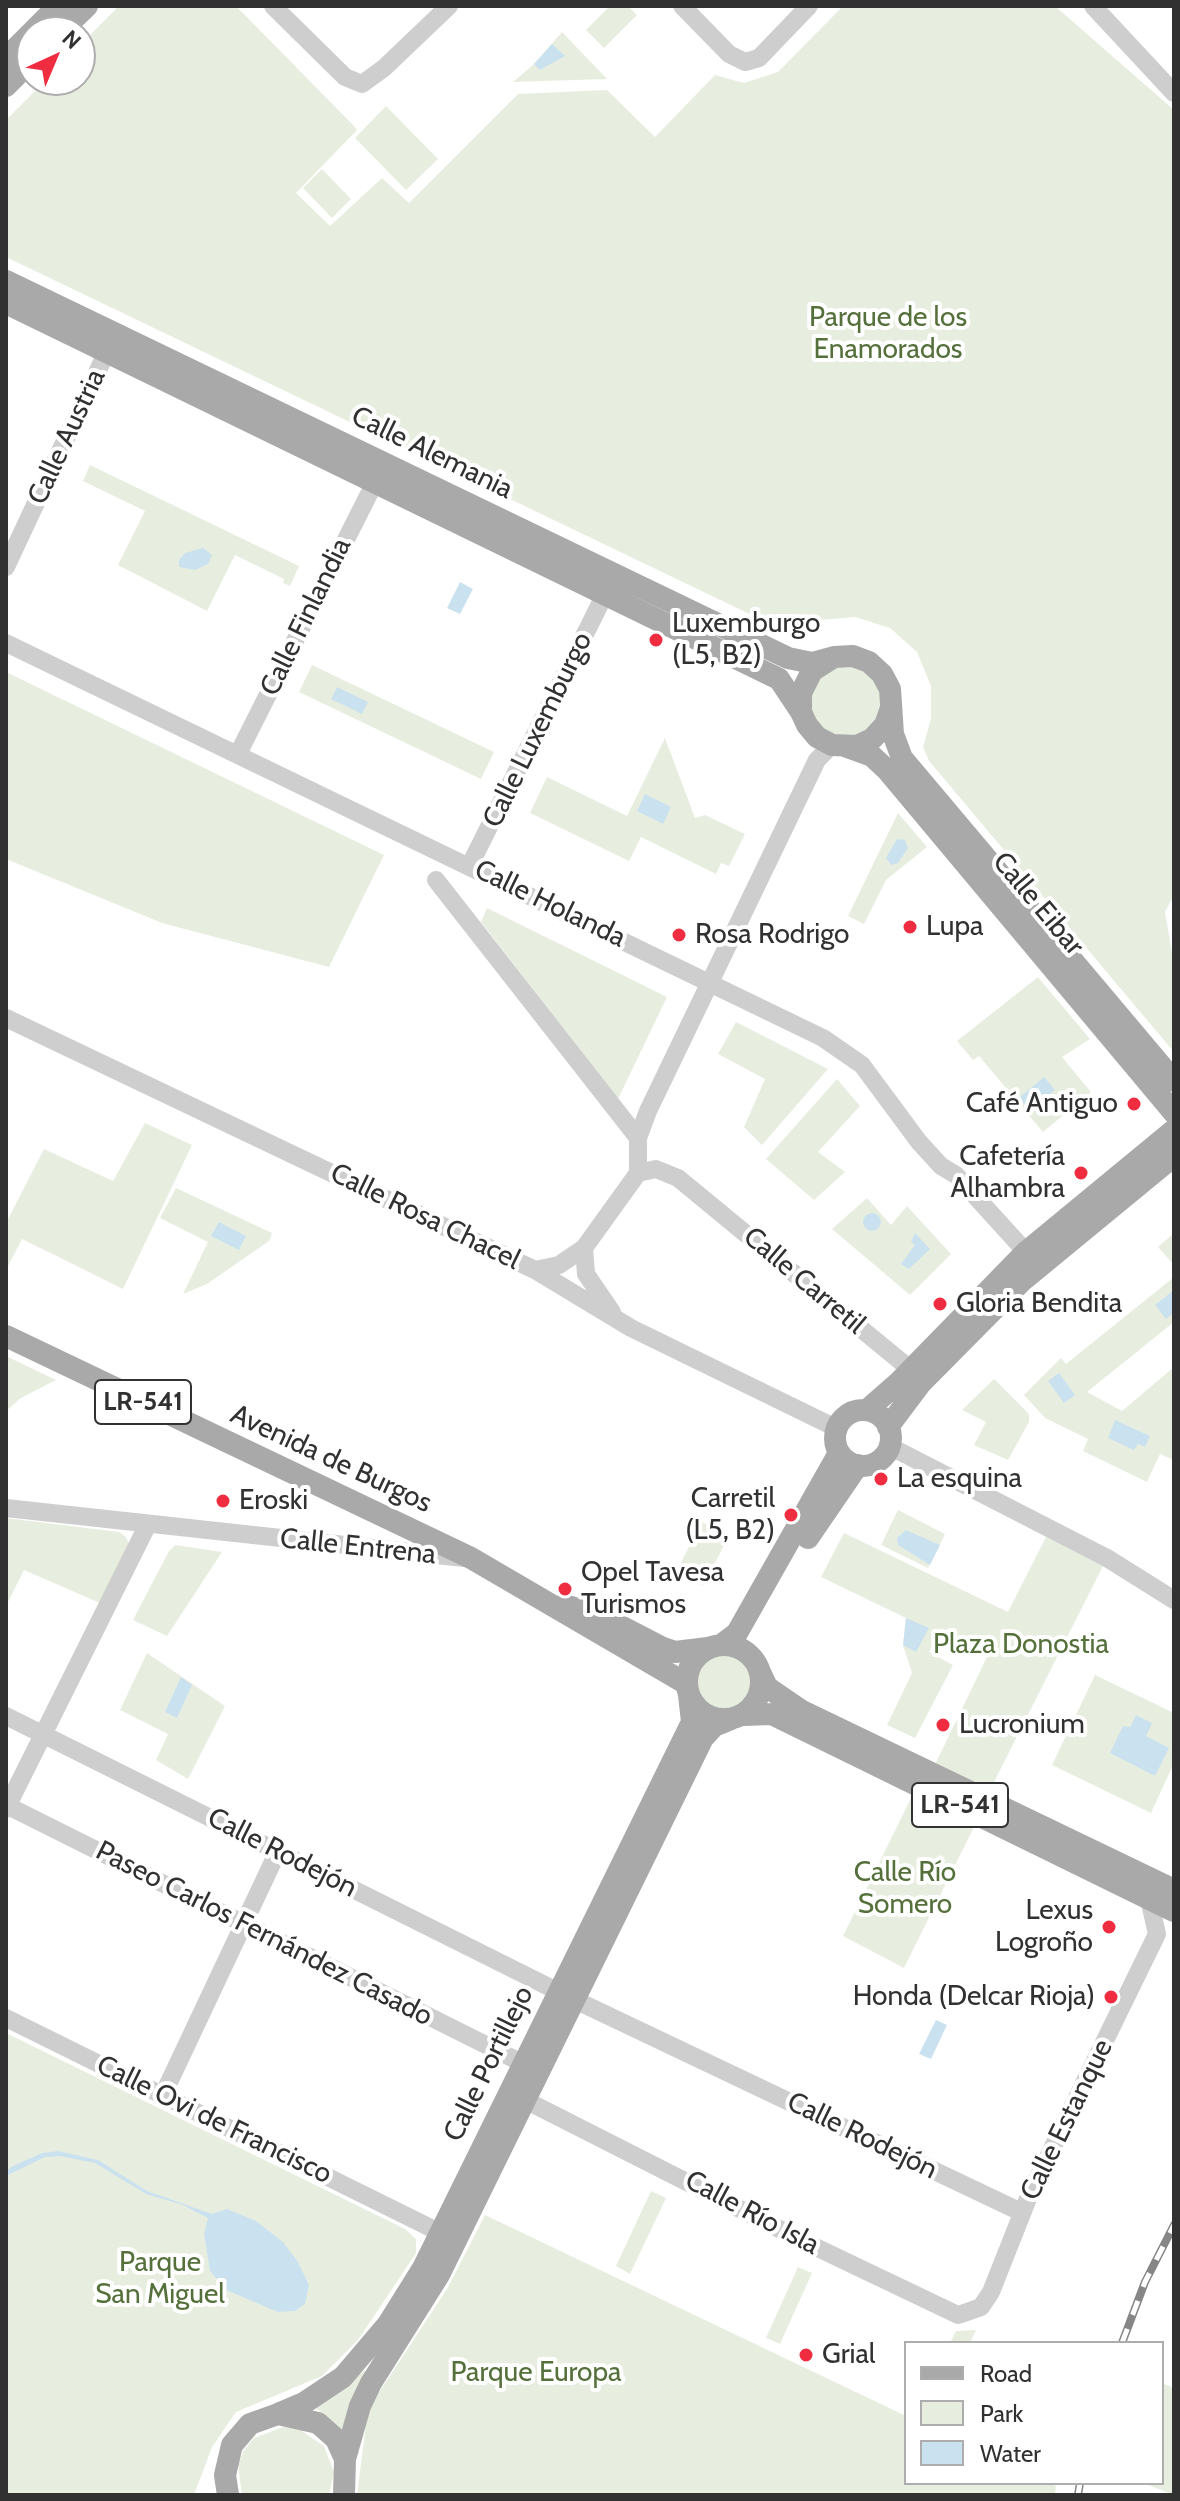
<!DOCTYPE html>
<html>
<head>
<meta charset="utf-8">
<style>
	body { margin:0 }
	#map { position:relative; width:1180px; height:2501px; overflow:hidden; background:#fff; font-family:Cabin,sans-serif }
	canvas { display:block }
	.frame { position:absolute; inset:0; border:8px solid #313131; pointer-events:none }
	.legend { position:absolute; left:904px; top:2341px; width:260px; height:144px; box-sizing:border-box; background:#fff; border:2px solid #adadad; margin:0; padding:10px 14px; list-style:none; font-size:24px; color:#313131 }
	.legend li { display:flex; align-items:center; gap:16px; height:40px }
	.legend b { width:40px; border:2px solid #adadad }
	.north { position:absolute; left:16px; top:16px; width:80px; height:80px; box-sizing:border-box; background:#fff; border:2px solid #adadad; border-radius:50%; rotate:44deg; font-size:22px; font-weight:700; line-height:32px; text-align:center; color:#313131 }
	.north::after { content:''; display:block; margin:auto; width:28px; height:36px; background:#ef2c40; clip-path:polygon(50% 0,100% 100%,50% 72%,0 100%) }
</style>
</head>
<body>
<div id="map">
<canvas width="1180" height="2501"></canvas>
<div class="frame"></div>
<ul class="legend">
<li><b style="height:10px;background:#a9a9a9"></b>Road</li>
<li><b style="height:22px;background:#e8eedf"></b>Park</li>
<li><b style="height:22px;background:#cae2ef"></b>Water</li>
</ul>
<div class="north">N</div>
</div>
<script>
const ctx = document.querySelector('canvas').getContext('2d');
ctx.lineJoin = 'round';
function fillPath(path, color) {
  ctx.fillStyle = color;
  ctx.fill(path, 'evenodd');
}
function poly(rows) {
  const path = new Path2D();
  for (const r of rows) {
    if (r.length === 3) {
      path.moveTo(r[0] + r[2], r[1]);
      path.arc(r[0], r[1], r[2], 0, 2 * Math.PI);
      continue;
    }
    path.moveTo(r[0], r[1]);
    for (let i = 2; i < r.length; i += 2) path.lineTo(r[i], r[i + 1]);
  }
  return path;
}
function trace(path, color, width, dash) {
  ctx.strokeStyle = color;
  ctx.lineWidth = width;
  ctx.lineCap = dash ? 'butt' : 'round';
  ctx.setLineDash(dash || []);
  ctx.stroke(path);
}
function label(font, color, halo, rows, align = 'center') {
  ctx.font = font + ' Cabin,sans-serif';
  ctx.lineWidth = 8;
  ctx.setLineDash([]);
  ctx.textBaseline = 'middle';
  ctx.strokeStyle = halo;
  ctx.fillStyle = color;
  for (const [text, x, y, turn = 0] of rows) {
    ctx.save();
    ctx.translate(x, y);
    ctx.rotate((+turn || 0) * Math.PI / 180);
    ctx.textAlign = isNaN(turn) ? turn : align;
    if (halo) ctx.strokeText(text, 0, 0);
    ctx.fillText(text, 0, 0);
    ctx.restore();
  }
}
const green = poly([
	[119,6,236,6,354,126,357,130,296,193,330,226,382,178,409,203,518,94,607,90,655,137,715,75,744,83,778,72,843,6,1055,6,1174,110,1174,895,1165,912,1174,964,1174,1052,929,761,923,747,931,719,931,686,917,652,890,628,855,617,819,620,789,633,6,257,6,120,46,80,80,80,80,45],
	[610,6,628,6,637,15,604,48,586,30],
	[562,32,607,79,513,82,534,64],
	[386,106,438,159,406,190,355,138],
	[322,169,351,199,332,218,303,188],
	[90,465,299,566,290,586,283,583,284,579,235,555,207,611,118,565,145,511,83,481],
	[845,701,36],
	[312,665,494,752,481,779,299,692],
	[6,672,384,855,329,967,162,923,6,859],
	[665,738,695,818,705,815,745,834,729,866,721,863,716,874,641,837,629,861,530,813,547,777,627,816],
	[898,813,927,847,886,880,864,924,848,916],
	[487,908,667,997,618,1099,481,922],
	[1038,977,1090,1039,1062,1057,1091,1092,1043,1132,979,1056,973,1060,957,1041],
	[736,1022,828,1069,762,1145,744,1127,765,1079,718,1054],
	[837,1079,860,1106,818,1152,845,1172,814,1200,766,1159],
	[145,1123,192,1145,123,1289,22,1239,6,1270,6,1223,44,1149,113,1181],
	[176,1188,272,1233,269,1241,207,1284,183,1294,208,1242,160,1218],
	[867,1198,891,1225,907,1206,951,1254,910,1295,832,1229],
	[1174,1233,1174,1265,1158,1247],
	[1174,1277,1174,1322,1087,1392,1122,1411,1174,1367,1174,1460,1160,1454,1147,1482,1083,1451,1088,1439,1045,1418,1024,1395,1061,1358,1066,1364],
	[6,1356,56,1380,21,1398,6,1411],
	[994,1379,1029,1414,1029,1422,1008,1460,974,1445,986,1422,962,1410],
	[898,1510,945,1534,928,1568,881,1545],
	[6,1518,119,1532,126,1537,129,1544,100,1603,24,1570,6,1606],
	[702,1522,729,1536,703,1586,676,1572],
	[1050,1529,1107,1558,985,1800,931,1773,987,1657,939,1633,929,1652,953,1665,915,1738,887,1725,912,1673,903,1645,906,1618,821,1577,844,1533,1008,1612],
	[175,1545,222,1552,167,1636,133,1620,169,1551],
	[147,1653,225,1706,188,1779,156,1760,168,1734,120,1710],
	[724,1684,29],
	[1095,1675,1174,1713,1174,1763,1151,1813,1052,1765],
	[918,1784,980,1815,904,1968,843,1936],
	[6,2033,405,2229,416,2239,416,2253,358,2340,322,2376,236,2412,212,2447,194,2495,6,2495],
	[651,2191,666,2198,630,2274,616,2266],
	[485,2215,906,2416,906,2483,1049,2483,1056,2486,1055,2495,357,2495,368,2409,447,2289],
	[798,2267,812,2273,780,2344,766,2338],
	[976,2330,970,2343,950,2343,956,2331],
	[366,2369,342,2430,316,2408],
	[1162,2383,1174,2388,1174,2495,1143,2483,1162,2483],
	[283,2427,299,2429,324,2446,334,2472,329,2495,242,2495,238,2465,244,2450,254,2438]
]);
const water = poly([
	[552,44,565,56,540,70,534,64],
	[203,548,212,555,208,564,195,570,179,567,179,560,185,553],
	[460,582,473,589,460,614,447,608],
	[337,687,368,702,362,714,331,699],
	[645,794,671,807,663,824,637,811],
	[897,839,905,840,908,848,898,863,891,865,886,858],
	[1044,1077,1055,1090,1030,1110,1019,1098],
	[872,1222,9],
	[219,1222,246,1236,239,1250,211,1236],
	[915,1233,930,1249,909,1269,901,1264,915,1245,911,1242],
	[1174,1290,1174,1312,1166,1319,1155,1305],
	[1059,1373,1075,1395,1064,1403,1048,1381],
	[1115,1420,1150,1436,1145,1447,1138,1444,1134,1450,1108,1438],
	[906,1530,940,1545,930,1565,898,1545,897,1538],
	[906,1618,929,1628,916,1652,903,1645],
	[181,1677,192,1685,177,1718,165,1712],
	[1136,1715,1152,1723,1146,1736,1169,1748,1155,1776,1110,1753,1123,1726,1130,1727],
	[936,2020,947,2025,931,2059,919,2054],
	[58,2151,98,2160,147,2191,212,2214,227,2209,256,2221,283,2242,298,2262,309,2285,305,2304,295,2311,278,2312,226,2290,210,2271,204,2234,208,2218,183,2205,146,2194,95,2163,60,2156,45,2157,6,2176,6,2171,13,2166,42,2153]
]);
const minor = poly([
	[273,6,345,77,362,84,384,68,449,6],
	[682,6,729,54,745,62,759,58,809,6],
	[1093,6,1174,93],
	[6,567,107,351],
	[6,643,823,1038,862,1065,919,1142,941,1166,956,1175,1026,1252],
	[239,752,375,482],
	[470,865,605,594],
	[436,880,638,1138],
	[6,1018,535,1270,631,1328,836,1428],
	[638,1173,656,1169,678,1178,910,1369],
	[584,1248,586,1274,612,1312],
	[535,1270,559,1265,584,1248,638,1173,638,1138,648,1111,817,760,832,745],
	[889,1446,1107,1558,1174,1600],
	[6,1508,464,1558],
	[6,1716,557,1991],
	[6,1805,522,2063],
	[6,1809,148,1524],
	[573,1999,1021,2212],
	[6,2018,441,2233],
	[163,2095,278,1851],
	[525,2100,803,2241,958,2315,967,2312,981,2307,991,2292,1029,2196,1157,1934,1149,1899]
]);
const major = poly([
	[32,32,58,6],
	[60,32,87,6],
	[6,58,32,32],
	[6,86,32,60],
	[6,281,788,658,812,663,834,657],
	[6,303,779,679,801,712],
	[891,708,885,725,872,739,857,746,832,745,817,737,807,725,801,712,801,693,812,671,834,657,853,656,869,662,882,674,890,689,893,734,902,758,1174,1081],
	[847,747,872,756,887,770,1174,1113],
	[6,1336,471,1558,685,1683],
	[867,1410,899,1382,1026,1252,1174,1130],
	[863,1438,28],
	[888,1427,921,1383,1022,1281,1174,1156],
	[808,1538,858,1465],
	[565,1605,605,1618,663,1648,675,1652,708,1648],
	[724,1682,37],
	[721,1645,737,1633,839,1453],
	[759,1670,767,1687,802,1711,1174,1890],
	[743,1715,772,1714,1174,1911],
	[278,2414,304,2403,343,2377,388,2324,423,2268,692,1722,689,1695],
	[345,2459,360,2406,371,2383,439,2275,703,1738,714,1726,731,1719],
	[228,2495,225,2475,232,2445,250,2424,278,2414,318,2423,336,2439,345,2459,344,2495]
]);
const rail = poly([
	[1122,2343,1145,2282,1174,2225],
	[1078,2495,1080,2483]
]);
const markers = [
	[656,640,8,"#ef2c40"],
	[910,927,8,"#ef2c40"],
	[679,935,8,"#ef2c40"],
	[1134,1104,8,"#ef2c40"],
	[1081,1173,8,"#ef2c40"],
	[940,1304,8,"#ef2c40"],
	[881,1479,8,"#ef2c40"],
	[223,1501,8,"#ef2c40"],
	[791,1515,8,"#ef2c40"],
	[565,1589,8,"#ef2c40"],
	[943,1725,8,"#ef2c40"],
	[1109,1927,8,"#ef2c40"],
	[1111,1997,8,"#ef2c40"],
	[806,2355,8,"#ef2c40"]
];
const shields = [
	[143,1402,96],
	[960,1805,96]
];
const shieldNames = [
	["LR-541",143,1402],
	["LR-541",960,1805]
];
const parkNames = [
	["Parque de los",888,318],
	["Enamorados",888,350],
	["Plaza Donostia",1021,1645],
	["Calle Río",905,1873],
	["Somero",905,1905],
	["Parque",160,2263],
	["San Miguel",160,2295],
	["Parque Europa",536,2373]
];
const streetNames = [
	["Calle Austria",67,437,-65],
	["Calle Alemania",432,453,26],
	["Calle Finlandia",306,617,-64],
	["Calle Luxemburgo",538,730,-64],
	["Calle Holanda",550,904,26],
	["Calle Eibar",1038,904,50],
	["Calle Rosa Chacel",425,1217,26],
	["Calle Carretil",804,1281,40],
	["Avenida de Burgos",331,1459,25],
	["Calle Entrena",358,1547,6],
	["Calle Rodejón",282,1853,27],
	["Paseo Carlos Fernández Casado",264,1934,27],
	["Calle Portillejo",489,2064,-64],
	["Calle Ovi de Francisco",214,2120,26],
	["Calle Estanque",1067,2120,-64],
	["Calle Rodejón",862,2136,26],
	["Calle Río Isla",752,2213,28]
];
const poiNames = [
	["Luxemburgo",672,624],
	["(L5, B2)",672,656],
	["Lupa",926,927],
	["Rosa Rodrigo",695,935],
	["Café Antiguo",1118,1104,"right"],
	["Cafetería",1065,1157,"right"],
	["Alhambra",1065,1189,"right"],
	["Gloria Bendita",956,1304],
	["La esquina",897,1479],
	["Carretil",775,1499,"right"],
	["(L5, B2)",775,1531,"right"],
	["Eroski",239,1501],
	["Opel Tavesa",581,1573],
	["Turismos",581,1605],
	["Lucronium",959,1725],
	["Lexus",1093,1911,"right"],
	["Logroño",1093,1943,"right"],
	["Honda (Delcar Rioja)",1095,1997,"right"],
	["Grial",822,2355]
];
fillPath(green, '#e8eedf');
fillPath(water, '#cae2ef');
trace(minor, '#cecece', 18);
trace(major, '#a9a9a9', 22);
trace(rail, '#868686', 8);
trace(rail, '#fff', 5, [15]);
for (const [x, y, r, color] of markers) {
  const dot = new Path2D();
  dot.arc(x, y, r, 0, 2 * Math.PI);
  ctx.fillStyle = color;
  ctx.fill(dot);
  trace(dot, '#fff', 3);
}
for (const [x, y, w] of shields) {
  const box = new Path2D();
  box.roundRect(x - w / 2, y - 22, w, 44, 6);
  ctx.fillStyle = '#fff';
  ctx.fill(box);
  trace(box, '#313131', 2);
}
label('bold 26px', '#313131', null, shieldNames);
label('28px', '#55703b', '#fff', parkNames);
label('28px', '#313131', '#fff', streetNames);
label('28px', '#313131', '#fff', poiNames, 'left');
</script>
</body>
</html>
